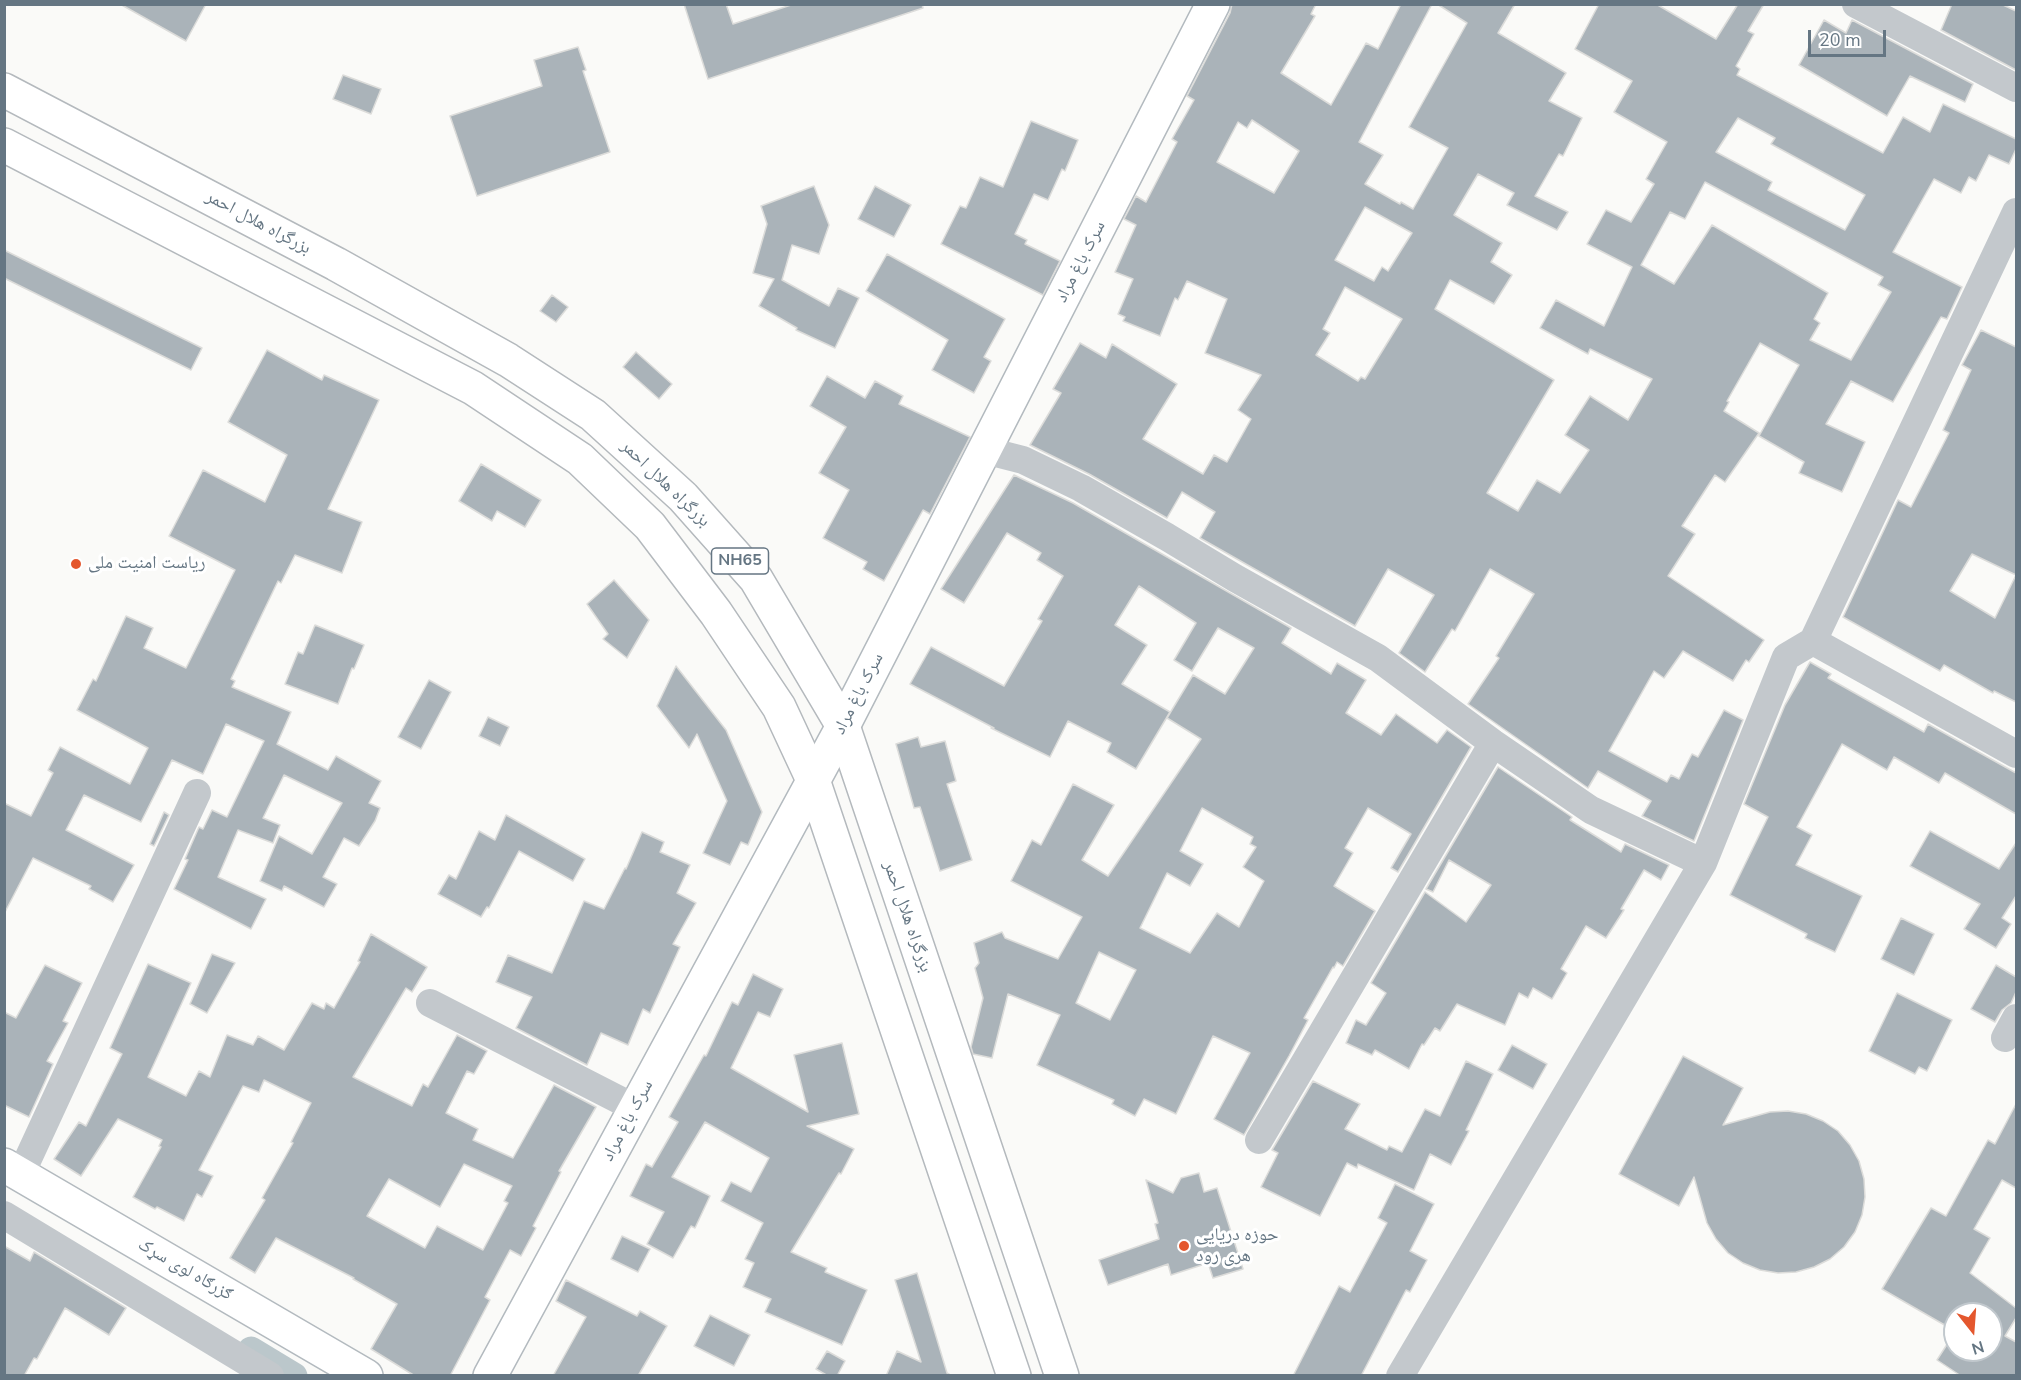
<!DOCTYPE html>
<html>
<head>
<meta charset="utf-8">
<style>
	body { margin:0 }
	#map { position:relative; width:2021px; height:1380px; overflow:hidden; background:#fafaf8; font-family:"Nunito Sans",sans-serif }
	canvas { display:block }
	.frame { position:absolute; inset:0; border:6px solid #657683; pointer-events:none }
	.north { position:absolute; left:1943px; top:1302px; width:60px; height:60px; box-sizing:border-box; background:#fff; border:2px solid #c1c8cd; border-radius:50%; rotate:163deg; font-size:16px; font-weight:700; line-height:24px; text-align:center; color:#657683 }
	.north::after { content:''; display:block; margin:auto; width:21px; height:27px; background:#e4572e; clip-path:polygon(50% 0,100% 100%,50% 72%,0 100%) }
	.scale { position:absolute; left:1808px; top:30px; width:78px; height:27px; box-sizing:border-box; border:3px solid #657683; border-top:0; padding-left:8px; font-size:18px; line-height:21px; white-space:nowrap; color:#657683; -webkit-text-stroke:4px #fff; paint-order:stroke }
</style>
</head>
<body>
<div id="map">
<canvas width="2021" height="1380"></canvas>
<div class="frame"></div>
<div class="north">N</div>
<div class="scale">20 m</div>
</div>
<script>
const ctx = document.querySelector('canvas').getContext('2d');
ctx.lineJoin = 'round';
function poly(rows) {
  const path = new Path2D();
  for (const r of rows) {
    path.moveTo(r[0], r[1]);
    for (let i = 2; i < r.length; i += 2) path.lineTo(r[i], r[i + 1]);
  }
  return path;
}
function trace(path, color, width, dash) {
  ctx.strokeStyle = color;
  ctx.lineWidth = width;
  ctx.lineCap = dash ? 'butt' : 'round';
  ctx.setLineDash(dash || []);
  ctx.stroke(path);
}
function fillPath(path, color) {
  ctx.fillStyle = color;
  ctx.fill(path, 'evenodd');
}
function label(font, color, halo, rows, align = 'center') {
  ctx.font = font + ' "Nunito Sans","Noto Naskh Arabic",sans-serif';
  ctx.lineWidth = 6;
  ctx.setLineDash([]);
  ctx.textBaseline = 'middle';
  ctx.strokeStyle = halo;
  ctx.fillStyle = color;
  for (const [text, x, y, turn = 0] of rows) {
    ctx.save();
    ctx.translate(x, y);
    ctx.rotate((+turn || 0) * Math.PI / 180);
    ctx.textAlign = isNaN(turn) ? turn : align;
    if (halo) ctx.strokeText(text, 0, 0);
    ctx.fillText(text, 0, 0);
    ctx.restore();
  }
}
const canal = poly([
	[251,1350,294,1376]
]);
const building = poly([
	[120,4,206,4,186,41,120,4],
	[684,4,726,4,733,24,794,4,922,4,923,8,708,79,684,4],
	[1232,4,1316,4,1311,14,1315,16,1281,73,1331,105,1366,43,1378,49,1401,4,1432,4,1359,142,1383,155,1365,184,1400,204,1401,202,1413,209,1448,148,1409,127,1467,23,1437,4,1515,4,1498,33,1566,73,1549,101,1582,118,1563,156,1559,154,1535,196,1568,212,1557,230,1507,205,1514,193,1478,174,1454,215,1502,243,1491,262,1512,275,1494,304,1450,280,1435,309,1554,380,1487,493,1518,511,1537,480,1560,493,1589,450,1565,435,1590,396,1628,420,1652,379,1590,349,1588,354,1540,328,1556,300,1604,326,1632,267,1587,244,1606,210,1631,222,1654,184,1646,179,1667,142,1614,112,1632,81,1575,49,1599,4,1656,4,1716,39,1738,4,1764,4,1748,31,1754,34,1736,66,1740,69,1737,75,1883,153,1903,117,1930,132,1943,104,2016,139,2016,149,2009,164,1989,155,1976,181,1969,177,1961,193,1934,179,1893,252,1962,287,1947,319,1941,317,1893,402,1851,381,1826,424,1865,442,1842,492,1799,473,1804,462,1759,436,1799,365,1760,343,1727,401,1729,402,1724,411,1759,433,1725,482,1715,475,1682,526,1695,534,1668,576,1764,640,1749,662,1746,660,1733,681,1683,651,1664,678,1654,671,1609,751,1667,782,1671,775,1679,779,1692,754,1698,757,1724,710,1743,720,1694,841,1642,816,1651,801,1598,771,1588,788,1468,704,1499,658,1496,656,1534,594,1490,569,1455,631,1452,629,1425,672,1399,653,1434,595,1388,569,1355,626,1200,538,1215,512,1182,492,1167,518,1089,474,1030,445,1061,393,1053,389,1080,343,1106,358,1112,344,1177,384,1143,439,1203,474,1214,455,1227,462,1251,419,1238,410,1261,375,1205,353,1227,299,1187,281,1178,300,1175,298,1160,336,1123,321,1125,317,1118,314,1133,279,1115,272,1136,225,1124,219,1136,196,1146,202,1177,142,1172,139,1194,100,1187,96,1230,13,1232,4],
	[1738,118,1775,138,1771,144,1865,195,1845,230,1768,190,1772,182,1716,152,1738,118],
	[1252,120,1299,151,1274,193,1217,162,1238,122,1247,128,1252,120],
	[1705,182,1883,277,1878,285,1891,292,1851,360,1810,340,1820,323,1814,319,1828,293,1712,225,1674,284,1641,265,1670,212,1685,219,1705,182],
	[1365,207,1412,233,1388,271,1382,267,1374,281,1335,260,1365,207],
	[1345,287,1402,319,1365,379,1361,377,1358,381,1316,355,1330,333,1323,329,1345,287],
	[1952,4,2001,4,2016,11,2016,70,1941,30,1952,4],
	[1824,20,1846,33,1852,20,1973,84,1965,102,1910,76,1887,116,1799,65,1824,20],
	[578,47,586,70,583,71,610,152,477,196,450,116,542,86,534,60,578,47],
	[343,75,381,89,371,114,333,99,343,75],
	[1031,121,1078,140,1065,171,1062,169,1048,200,1034,194,1015,234,1027,240,1025,244,1060,261,1043,295,941,244,960,206,966,208,980,177,1003,187,1031,121],
	[814,186,829,225,819,254,792,245,782,280,829,306,838,288,859,298,835,348,796,330,797,328,759,306,774,279,753,273,767,224,761,206,814,186],
	[875,186,911,205,894,237,858,219,875,186],
	[4,250,202,348,191,370,4,278,4,250],
	[887,254,1005,319,984,357,991,361,974,393,932,370,948,340,866,291,887,254],
	[552,295,568,307,556,322,540,311,552,295],
	[1981,330,2016,347,2016,702,1994,691,1993,693,1944,665,1940,671,1843,617,1898,500,1911,507,1949,433,1943,430,1971,370,1962,365,1981,330],
	[1972,554,2016,575,1995,618,1950,591,1972,554],
	[267,350,322,380,324,375,379,400,328,509,362,522,342,573,295,555,281,583,278,581,231,679,235,681,232,687,291,712,277,744,328,770,336,756,381,781,369,803,380,808,375,821,359,846,344,838,323,877,337,884,324,907,284,886,282,891,260,881,279,836,312,854,342,803,284,775,263,818,280,825,273,843,238,830,218,877,266,899,251,929,174,889,188,860,185,859,199,827,203,829,212,810,227,817,264,741,226,724,203,774,172,760,141,822,84,795,66,830,134,865,113,902,89,889,91,886,33,858,4,914,4,803,31,816,53,773,48,770,60,747,130,784,148,748,77,710,93,679,96,681,126,616,153,628,144,648,186,668,235,570,169,536,203,470,265,502,287,455,228,422,267,350],
	[636,352,672,384,659,399,623,367,636,352],
	[827,376,865,398,875,381,903,396,899,404,970,437,930,514,923,510,884,581,863,569,867,562,823,538,849,490,819,473,846,427,810,406,827,376],
	[481,464,541,500,525,527,497,511,492,521,459,501,481,464],
	[1014,475,1073,503,1291,628,1282,643,1331,674,1337,663,1366,680,1346,713,1381,735,1396,714,1437,743,1447,730,1471,747,1398,872,1391,868,1411,834,1368,808,1345,848,1353,853,1334,886,1375,911,1343,966,1337,962,1334,968,1333,967,1304,1018,1308,1020,1289,1056,1244,1135,1214,1119,1250,1053,1213,1036,1176,1114,1144,1099,1135,1116,1112,1104,1114,1100,1037,1065,1060,1015,1008,994,992,1058,973,1054,971,1047,983,998,975,968,979,963,974,943,1002,932,1005,938,1058,959,1082,917,1011,881,1032,840,1041,845,1073,784,1114,805,1082,860,1108,876,1201,739,1167,718,1193,675,1225,694,1254,648,1218,628,1192,671,1174,660,1196,623,1139,586,1115,625,1147,645,1122,684,1170,712,1136,769,1107,752,1111,743,1068,721,1050,757,991,728,994,728,910,684,931,647,1004,686,1042,621,1038,619,1063,576,1037,560,1041,553,1007,533,964,603,941,589,1014,475],
	[1202,808,1253,837,1250,844,1256,847,1243,867,1264,881,1239,927,1217,913,1190,953,1140,928,1167,873,1190,886,1203,864,1180,851,1202,808],
	[1099,952,1136,970,1110,1020,1076,1003,1099,952],
	[614,580,649,620,627,658,603,639,608,634,587,604,614,580],
	[315,625,364,645,354,669,352,668,338,704,285,684,298,652,303,654,315,625],
	[1810,662,1831,674,1828,678,1924,732,1928,724,2016,773,2016,814,1945,773,1939,783,1894,757,1887,770,1842,744,1797,827,1812,835,1796,865,1862,896,1835,952,1805,938,1807,934,1730,895,1768,817,1744,804,1785,705,1810,662],
	[676,666,726,730,762,812,748,845,741,842,730,865,703,853,727,801,697,734,689,748,657,706,676,666],
	[429,680,451,692,421,749,398,737,429,680],
	[488,717,509,727,500,746,479,736,488,717],
	[918,737,921,747,945,741,956,781,947,784,972,860,940,871,920,807,914,808,896,744,918,737],
	[1498,767,1572,817,1570,820,1621,852,1625,844,1669,865,1661,880,1644,870,1621,909,1624,910,1606,938,1586,926,1561,969,1567,973,1552,999,1533,988,1528,998,1519,993,1505,1025,1457,1004,1440,1031,1435,1028,1424,1045,1422,1044,1409,1069,1375,1050,1372,1055,1346,1043,1356,1020,1366,1025,1386,993,1371,983,1425,892,1466,922,1491,885,1449,860,1433,892,1426,889,1498,767],
	[164,812,169,815,154,846,150,844,164,812],
	[506,815,585,859,573,881,519,851,489,908,487,907,481,917,438,894,449,875,456,879,479,831,495,840,506,815],
	[1930,831,1999,869,2016,843,2016,896,2002,918,2011,924,1996,948,1964,929,1980,904,1910,866,1930,831],
	[642,832,664,842,660,852,690,865,677,893,696,903,673,944,680,947,650,1013,643,1009,628,1045,601,1033,587,1065,516,1028,532,997,496,982,508,955,552,973,584,901,604,909,625,868,626,869,642,832],
	[1901,918,1934,934,1914,975,1881,959,1901,918],
	[371,934,427,967,412,992,406,988,353,1077,412,1106,423,1084,428,1087,457,1035,487,1051,474,1074,467,1071,446,1113,478,1129,473,1140,513,1158,554,1085,596,1107,559,1171,561,1172,533,1226,536,1228,521,1256,510,1250,485,1297,490,1300,450,1376,415,1376,371,1349,397,1304,353,1279,354,1278,276,1238,255,1273,230,1258,265,1200,262,1198,293,1143,291,1142,311,1103,264,1080,259,1092,243,1086,199,1170,213,1176,202,1197,197,1194,184,1221,157,1207,155,1209,133,1197,161,1147,159,1146,162,1140,118,1119,81,1176,54,1159,79,1122,86,1126,122,1054,110,1048,148,964,191,983,148,1077,186,1096,199,1071,210,1077,227,1035,253,1045,258,1036,284,1050,312,1003,324,1009,326,1003,334,1008,360,962,358,961,371,934],
	[464,1164,512,1186,504,1201,508,1203,483,1250,437,1226,425,1248,367,1216,389,1179,440,1207,464,1164],
	[212,954,235,963,207,1013,190,1004,212,954],
	[45,965,82,983,63,1021,68,1023,47,1061,53,1064,29,1117,4,1105,4,1012,16,1018,45,965],
	[1996,965,2016,977,2016,992,2011,1003,2002,1010,1995,1022,1971,1009,1996,965],
	[753,974,783,989,770,1017,758,1012,731,1068,808,1112,794,1055,842,1043,859,1114,807,1126,854,1149,841,1174,839,1173,791,1252,827,1268,825,1272,867,1290,842,1345,765,1312,771,1299,743,1287,754,1263,745,1259,763,1223,721,1201,731,1182,751,1192,769,1158,705,1122,672,1177,710,1196,695,1228,691,1226,673,1258,647,1244,664,1212,630,1196,646,1164,652,1167,678,1122,669,1117,704,1055,706,1056,732,1002,738,1005,753,974],
	[1897,993,1952,1020,1927,1071,1919,1067,1915,1074,1869,1051,1897,993],
	[1512,1045,1547,1064,1533,1089,1498,1070,1512,1045],
	[1683,1056,1743,1088,1723,1125,1770,1112,1788,1111,1806,1114,1823,1121,1838,1131,1850,1145,1859,1161,1864,1179,1865,1197,1862,1215,1855,1232,1844,1247,1830,1259,1814,1267,1796,1272,1778,1273,1760,1270,1743,1263,1728,1253,1716,1239,1707,1223,1694,1177,1679,1206,1619,1174,1683,1056],
	[1466,1061,1493,1074,1466,1130,1469,1131,1451,1165,1430,1154,1414,1190,1358,1164,1357,1168,1347,1163,1320,1216,1261,1187,1278,1153,1272,1150,1313,1081,1360,1104,1345,1129,1387,1150,1389,1146,1402,1152,1425,1109,1440,1116,1466,1061],
	[2016,1104,2016,1188,2002,1180,1974,1229,1990,1238,1970,1273,2016,1308,2016,1318,2005,1336,2016,1342,2016,1376,1961,1376,1937,1360,1955,1332,1955,1350,1991,1350,1991,1314,1955,1314,1955,1331,1882,1289,1931,1208,1946,1216,1988,1140,1995,1144,2016,1104],
	[1199,1173,1204,1192,1217,1188,1243,1269,1213,1278,1208,1263,1171,1275,1168,1264,1108,1285,1099,1260,1159,1239,1155,1224,1158,1223,1146,1180,1173,1193,1181,1178,1199,1173],
	[1395,1184,1434,1204,1410,1251,1427,1260,1410,1292,1406,1290,1361,1376,1293,1376,1339,1286,1350,1292,1387,1223,1378,1218,1395,1184],
	[622,1236,650,1249,638,1272,611,1259,622,1236],
	[4,1246,30,1261,34,1252,126,1308,109,1335,65,1308,37,1359,34,1358,24,1376,4,1376,4,1246],
	[917,1273,947,1373,952,1376,886,1376,897,1351,921,1362,895,1280,917,1273],
	[566,1280,637,1316,640,1311,667,1326,638,1376,553,1376,586,1317,556,1301,566,1280],
	[710,1315,750,1335,734,1366,694,1346,710,1315],
	[827,1351,845,1361,837,1376,828,1376,816,1369,827,1351]
]);
const street = poly([
	[1856,4,2016,88],
	[984,450,1023,460,1081,488,1167,537,1235,578,1378,658,1493,743,1591,810,1703,863],
	[1813,641,2016,754],
	[430,1003,635,1108],
	[2005,1038,2016,1018],
	[1259,1140,1493,743],
	[21,1174,197,793],
	[4,1215,270,1376],
	[1400,1376,1703,863,1786,657,1813,641,2016,212]
]);
const secondary = poly([
	[4,1165,366,1376],
	[490,1376,843,726,1213,4]
]);
const highway = poly([
	[4,90,336,264,508,360,593,415,683,497,756,579,843,726,1062,1376],
	[4,145,473,388,580,459,650,526,716,613,779,707,813,780,1014,1376]
]);
const markers = [
	[76,564,6,"#e4572e"],
	[1184,1246,6,"#e4572e"]
];
const shields = [
	[740,561,57]
];
const shieldNames = [
	["NH65",740,561]
];
const streetNames = [
	["بزرگراه هلال احمر",258,223,28],
	["سرک باغ مراد",1081,262,-63],
	["بزرگراه هلال احمر",665,484,44],
	["سرک باغ مراد",859,694,-63],
	["بزرگراه هلال احمر",907,917,71],
	["سرک باغ مراد",628,1121,-62],
	["ګزرګاه لوی سړک",185,1270,30]
];
const poiNames = [
	["ریاست امنیت ملی",88,564],
	["حوزه دریایی",1196,1236],
	["هری رود",1196,1257]
];
trace(canal, '#bbc7cb', 27);
fillPath(building, '#aab3b9');
trace(building, '#dcdcda', 1.5);
trace(secondary, '#b3babf', 36);
trace(highway, '#b4b9bd', 36);
trace(street, '#c3c8cc', 28);
trace(secondary, '#fff', 33);
trace(highway, '#fff', 33);
for (const [x, y, r, color] of markers) {
  const dot = new Path2D();
  dot.arc(x, y, r, 0, 2 * Math.PI);
  ctx.fillStyle = color;
  ctx.fill(dot);
  trace(dot, '#fff', 2);
}
for (const [x, y, w] of shields) {
  const box = new Path2D();
  box.roundRect(x - w / 2, y - 13, w, 26, 4.5);
  ctx.fillStyle = '#fff';
  ctx.fill(box);
  trace(box, '#657683', 1.5);
}
label('bold 16px', '#657683', null, shieldNames);
label('18px', '#657683', '#fff', streetNames);
label('18px', '#657683', '#fff', poiNames, 'left');
</script>
</body>
</html>
